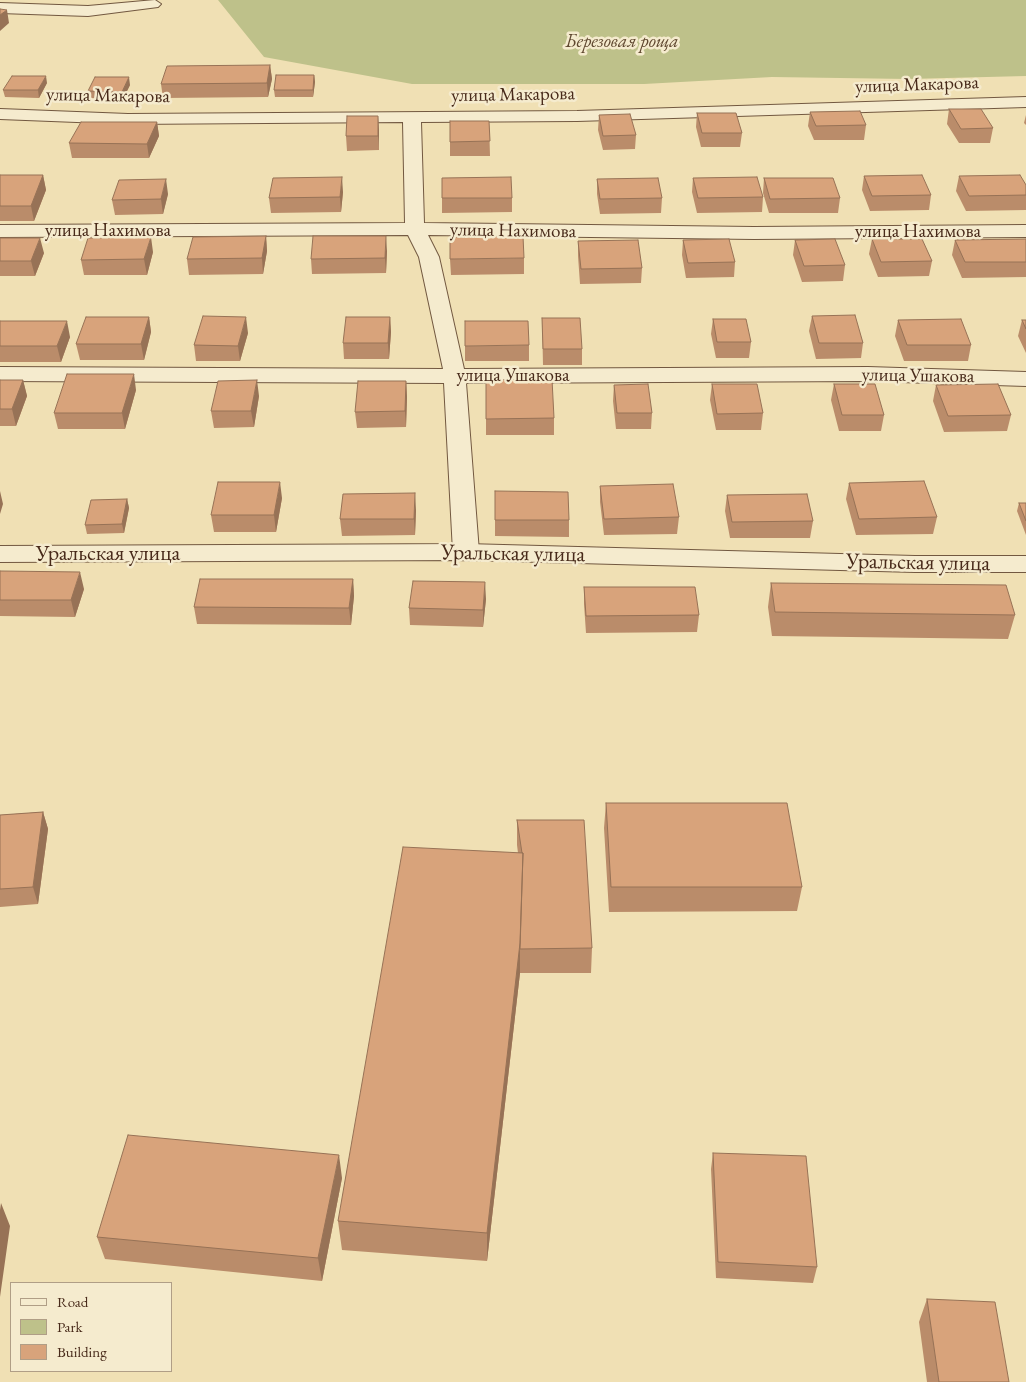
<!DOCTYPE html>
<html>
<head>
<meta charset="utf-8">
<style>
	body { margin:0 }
	#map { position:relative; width:1026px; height:1382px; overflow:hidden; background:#f0e0b4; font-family:"EB Garamond",serif }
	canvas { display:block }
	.legend { position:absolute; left:10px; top:1282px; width:162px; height:90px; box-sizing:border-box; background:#f5ebce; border:1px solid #b09e86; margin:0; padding:6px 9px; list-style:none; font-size:15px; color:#482a1a }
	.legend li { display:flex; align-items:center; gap:10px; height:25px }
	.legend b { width:25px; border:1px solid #b09e86 }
</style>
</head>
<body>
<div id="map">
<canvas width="1026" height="1382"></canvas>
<ul class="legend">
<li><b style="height:6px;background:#f5ebce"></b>Road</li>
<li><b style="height:14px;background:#bec18a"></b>Park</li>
<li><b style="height:14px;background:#d8a37b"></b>Building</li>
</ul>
</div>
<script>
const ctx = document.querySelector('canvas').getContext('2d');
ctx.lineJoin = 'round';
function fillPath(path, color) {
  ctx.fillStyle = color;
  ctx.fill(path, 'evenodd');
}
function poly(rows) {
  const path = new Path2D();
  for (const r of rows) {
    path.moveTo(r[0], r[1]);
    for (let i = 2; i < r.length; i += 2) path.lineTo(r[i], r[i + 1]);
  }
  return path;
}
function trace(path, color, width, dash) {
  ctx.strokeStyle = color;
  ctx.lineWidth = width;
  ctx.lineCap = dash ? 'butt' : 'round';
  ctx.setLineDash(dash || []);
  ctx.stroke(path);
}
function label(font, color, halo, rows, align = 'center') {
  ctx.font = font + ' "EB Garamond",serif';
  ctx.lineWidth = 5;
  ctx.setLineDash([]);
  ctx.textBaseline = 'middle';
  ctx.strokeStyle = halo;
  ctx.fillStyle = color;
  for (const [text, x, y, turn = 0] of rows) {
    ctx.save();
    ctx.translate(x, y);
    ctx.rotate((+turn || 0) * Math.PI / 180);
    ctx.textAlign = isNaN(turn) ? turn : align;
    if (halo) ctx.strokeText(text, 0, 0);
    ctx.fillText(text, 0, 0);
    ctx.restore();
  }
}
const green = poly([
	[218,0,1026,0,1026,76,908,79,772,77,644,84,412,84,264,57]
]);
const minor = poly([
	[155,0,161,4,158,7,88,16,0,13,0,3,88,6,155,0],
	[1026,97,1026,107,577,121,421,122,424,223,754,227,1026,225,1026,237,754,239,428,235,439,257,464,369,868,367,1026,372,1026,386,868,381,466,383,479,552,475,557,466,560,457,557,453,552,444,383,0,381,0,367,443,369,419,257,408,235,0,237,0,225,405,223,403,122,128,124,0,119,0,109,128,114,577,111,1026,97]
]);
const tertiary = poly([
	[466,544,915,556,1026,556,1026,572,915,572,466,560,0,562,0,546,466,544]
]);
const wall = poly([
	[270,65,272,79,268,97,163,98,161,84],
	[314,75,315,82,313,97,275,97,274,90],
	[47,83,39,98,5,97,3,90],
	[130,85,123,99,89,98,88,91],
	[949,109,993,128,990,143,959,143,947,124],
	[810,112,866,125,864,140,814,140,808,126],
	[697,113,742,133,740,147,701,147,696,127],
	[599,115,636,135,635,149,603,150,598,130],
	[1026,115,1026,125,1024,123],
	[378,116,379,150,347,151,346,136],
	[489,121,490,156,450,156,450,142],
	[157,122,159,136,149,158,72,158,69,143],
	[0,175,43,175,46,190,34,221,0,221],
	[864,176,931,195,929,210,870,211,862,190],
	[959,176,1026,185,1026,210,966,211,956,191],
	[693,178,763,197,762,212,697,213,692,192],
	[764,178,840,198,838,213,769,213,763,193],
	[597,179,662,198,661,213,600,214,597,194],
	[343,192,341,212,271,213,269,198],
	[168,194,163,214,115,215,112,200],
	[442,198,512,198,512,212,442,213],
	[266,236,267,251,263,274,189,275,187,259],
	[0,238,44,253,35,276,0,276],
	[872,239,932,261,929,276,878,277,869,254],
	[1026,239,1026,277,962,278,952,255,955,240],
	[683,240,735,262,734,277,686,278,682,255],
	[795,240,845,265,843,281,802,282,793,255],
	[578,241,642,268,641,283,580,284,578,256],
	[387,251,386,273,312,274,311,259],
	[153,252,147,275,84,275,81,260],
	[524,258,524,274,451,275,450,259],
	[812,316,863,343,861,358,816,359,809,331],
	[149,317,151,332,144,360,80,360,76,344],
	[390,317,391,332,389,359,344,359,343,343],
	[542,318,582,349,582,365,543,365],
	[713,319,751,342,749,358,716,358,711,334],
	[898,320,971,345,968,361,904,361,895,336],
	[1022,320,1026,320,1026,353,1018,336],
	[0,321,70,337,61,362,0,362],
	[248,333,240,361,196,361,194,345],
	[529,345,529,361,465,361,465,346],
	[0,380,23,380,27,396,16,426,0,426],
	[486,380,554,418,554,435,486,435],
	[406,381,407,397,406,427,357,428,355,412],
	[712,384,763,413,761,430,716,430,710,400],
	[834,384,884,415,881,431,839,431,831,400],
	[614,385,652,413,651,429,616,429,613,401],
	[936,385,1011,415,1007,431,944,432,933,401],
	[136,390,125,429,58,429,54,413],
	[259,396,254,427,214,428,211,411],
	[849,483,937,517,933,534,856,535,846,499],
	[600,486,679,517,677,534,604,535,600,502],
	[727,495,813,521,810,538,730,538,725,511],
	[282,498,276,532,214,532,211,515],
	[127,499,129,508,124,533,87,534,85,525],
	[1019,503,1026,503,1026,535,1017,511],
	[416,510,415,535,342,536,340,519],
	[495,520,569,520,569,537,495,536],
	[0,571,84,589,75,617,0,616],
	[353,579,354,596,351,625,197,624,194,607],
	[771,583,1015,615,1008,639,772,636,768,607],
	[584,587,699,615,697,632,586,633,584,604],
	[486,599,483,627,410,625,409,608],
	[606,803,802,887,797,911,609,912,604,828],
	[43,812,48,829,38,904,0,907,0,815],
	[517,820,592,948,591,973,520,973,487,1261,342,1250,338,1221,518,853,517,845],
	[713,1153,817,1267,813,1283,716,1278,711,1169],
	[342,1178,322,1281,105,1259,97,1237],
	[927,1299,1009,1382,927,1382,919,1322]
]);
const shadedWall = poly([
	[7,10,9,23,0,31,0,15],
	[270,65,272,79,268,97,267,83],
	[314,75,315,82,313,97,313,90],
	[46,76,47,83,39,98,38,90],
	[129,77,130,85,123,99,122,92],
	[378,116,379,130,379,150,378,136],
	[157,122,159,136,149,158,147,144],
	[43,175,46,190,34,221,31,206],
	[342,177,343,192,341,212,340,197],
	[166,179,168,194,163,214,161,199],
	[266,236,267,251,263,274,262,258],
	[386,236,387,251,386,273,385,258],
	[151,237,153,252,147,275,144,259],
	[40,238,44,253,35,276,31,261],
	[149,317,151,332,144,360,141,344],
	[246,317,248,333,240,361,238,346],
	[390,317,391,332,389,359,388,343],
	[67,321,70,337,61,362,57,346],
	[134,374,136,390,125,429,122,413],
	[23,380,27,396,16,426,12,409],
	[257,380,259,396,254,427,251,411],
	[406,381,407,397,406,427,405,411],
	[280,482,282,498,276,532,274,515],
	[0,491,3,504,0,514],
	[415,493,416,510,415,535,414,519],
	[127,499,129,508,124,533,122,524],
	[80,572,84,589,75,617,71,600],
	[353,579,354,596,351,625,349,608],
	[485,582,486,599,483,627,483,610],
	[43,812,48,829,38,904,33,887],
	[520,943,520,973,487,1261,487,1233],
	[339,1155,342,1178,322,1281,318,1258],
	[1,1203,10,1226,0,1297,0,1210]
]);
const building = poly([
	[0,9,7,10,0,15,0,9],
	[270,65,267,83,161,84,167,66,270,65],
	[276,75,314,75,313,90,274,90,276,75],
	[12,76,46,76,38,90,3,90,12,76],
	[95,77,129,77,122,92,88,91,95,77],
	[949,109,981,109,993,128,961,129,949,109],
	[860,111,866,125,816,126,810,112,860,111],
	[697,113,736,113,742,133,702,133,697,113],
	[630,114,636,135,603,136,599,115,630,114],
	[347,116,378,116,378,136,346,136,347,116],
	[450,121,489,121,490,141,450,142,450,121],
	[81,122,157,122,147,144,69,143,81,122],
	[0,175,43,175,31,206,0,206,0,175],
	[922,175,931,195,872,196,864,176,922,175],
	[1020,175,1026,185,1026,195,969,196,959,176,1020,175],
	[342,177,340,197,269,198,273,178,342,177],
	[511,177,512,198,442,198,442,178,511,177],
	[757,177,763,197,698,198,693,178,757,177],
	[658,178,662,198,600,199,597,179,658,178],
	[764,178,833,178,840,198,770,199,764,178],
	[166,179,161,199,112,200,119,180,166,179],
	[266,236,262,258,187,259,193,237,266,236],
	[313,236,386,236,385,258,311,259,313,236],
	[523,236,524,258,450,259,450,237,523,236],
	[151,237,144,259,81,260,88,238,151,237],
	[0,238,40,238,31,261,0,261,0,238],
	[729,239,735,262,688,263,683,240,729,239],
	[835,239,845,265,804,266,795,240,835,239],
	[872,239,922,239,932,261,881,262,872,239],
	[1026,239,1026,262,965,262,955,240,1026,239],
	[638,240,642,268,581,269,578,241,638,240],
	[855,315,863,343,819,343,812,316,855,315],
	[203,316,246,317,238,346,194,345,203,316],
	[86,317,149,317,141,344,76,344,86,317],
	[346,317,390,317,388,343,343,343,346,317],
	[542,318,580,318,582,349,543,349,542,318],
	[713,319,746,319,751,342,717,342,713,319],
	[961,319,971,345,907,345,898,320,961,319],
	[1022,320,1026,320,1026,329,1022,320],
	[0,321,67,321,57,346,0,346,0,321],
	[465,321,528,321,529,345,465,346,465,321],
	[67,374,134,374,122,413,54,413,67,374],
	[552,379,554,418,486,419,486,380,552,379],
	[0,380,23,380,12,409,0,409,0,380],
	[257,380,251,411,211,411,218,381,257,380],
	[358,381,406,381,405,411,355,412,358,381],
	[648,384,652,413,617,413,614,385,648,384],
	[712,384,757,384,763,413,717,414,712,384],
	[834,384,875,384,884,415,842,415,834,384],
	[998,384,1011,415,948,416,936,385,998,384],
	[924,481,937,517,859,519,849,483,924,481],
	[218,482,280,482,274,515,211,515,218,482],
	[673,484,679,517,604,519,600,486,673,484],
	[495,491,568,492,569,520,495,520,495,491],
	[415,493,414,519,340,519,343,494,415,493],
	[807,494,813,521,732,522,727,495,807,494],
	[127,499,122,524,85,525,91,500,127,499],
	[1019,503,1026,503,1026,521,1019,503],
	[0,571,80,572,71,600,0,600,0,571],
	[200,579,353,579,349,608,194,607,200,579],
	[413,581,485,582,483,610,409,608,413,581],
	[771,583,1006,585,1015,615,775,612,771,583],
	[584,587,695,587,699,615,586,616,584,587],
	[606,803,787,803,802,887,611,887,606,803],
	[43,812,33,887,0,889,0,815,43,812],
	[517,820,584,820,592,948,520,949,523,853,522,853,517,820],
	[403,847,523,853,520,943,487,1233,338,1221,403,847],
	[128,1135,339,1155,318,1258,97,1237,128,1135],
	[713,1153,806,1156,817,1267,718,1262,713,1153],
	[927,1299,995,1302,1009,1382,939,1382,927,1299]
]);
const farParknames = [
	["Березовая роща",622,42]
];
const farStreetnames = [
	["улица Макарова",917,85,-2],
	["улица Макарова",513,95,-1],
	["улица Макарова",108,96,1],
	["улица Нахимова",108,231],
	["улица Нахимова",513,231,1],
	["улица Нахимова",918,232],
	["улица Ушакова",513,376],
	["улица Ушакова",918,376,1]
];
const streetNames = [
	["Уральская улица",108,554],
	["Уральская улица",513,554,1],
	["Уральская улица",918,563,1]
];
fillPath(green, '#bec18a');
trace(minor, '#725840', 2);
trace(tertiary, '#725840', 2);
fillPath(minor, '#f5ebce');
fillPath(tertiary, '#f5ebce');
fillPath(wall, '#ba8c6a');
fillPath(shadedWall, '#977256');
fillPath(building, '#d8a37b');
trace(building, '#977256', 1);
label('italic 19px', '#604830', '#f5ebce', farParknames);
label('19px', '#482a1a', '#f5ebce', farStreetnames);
label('22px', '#482a1a', '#f5ebce', streetNames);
</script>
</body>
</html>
